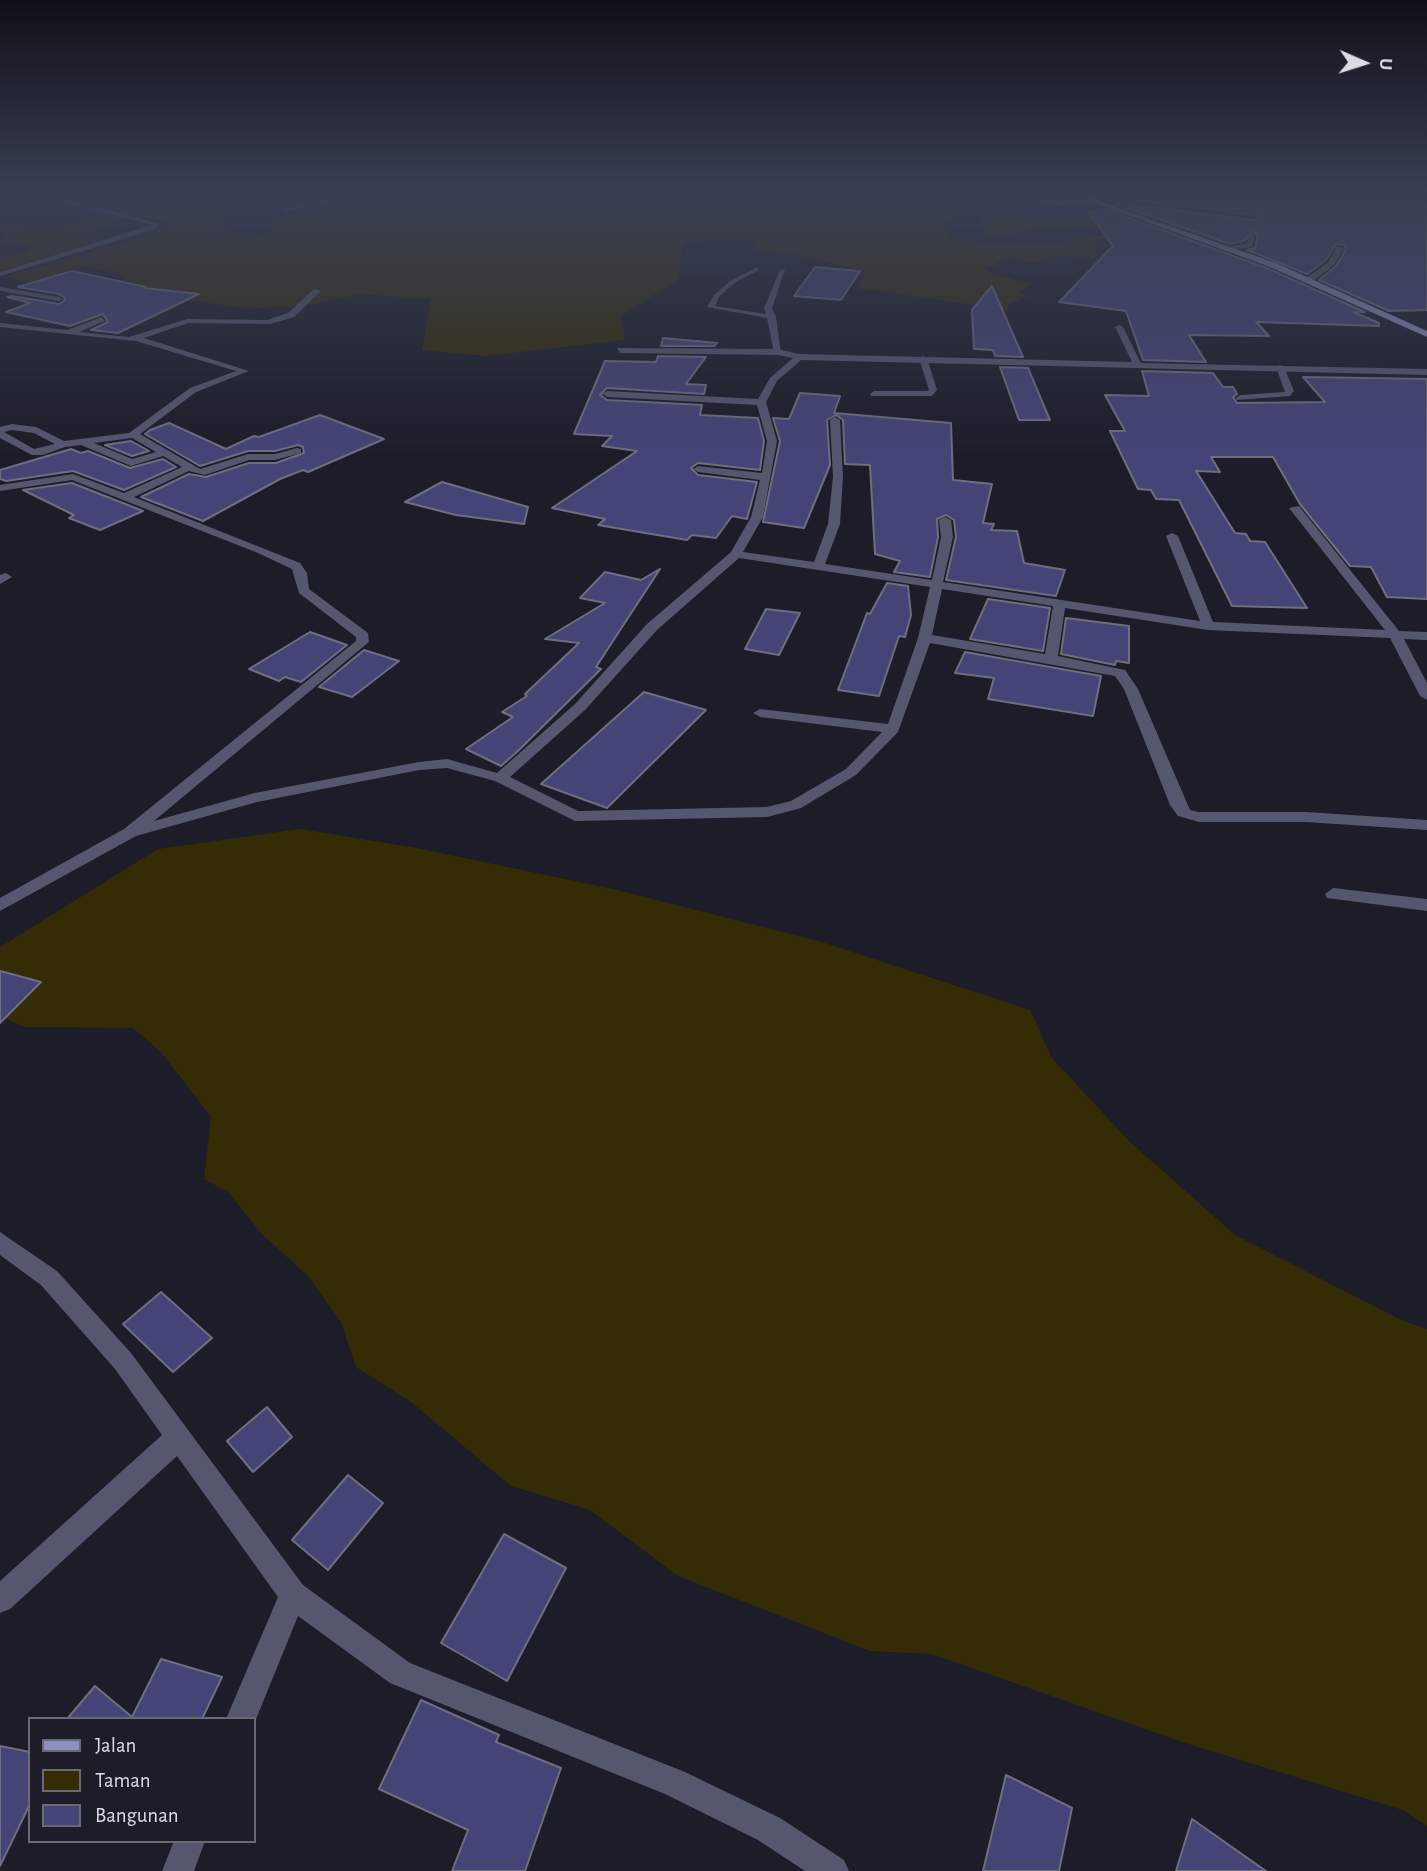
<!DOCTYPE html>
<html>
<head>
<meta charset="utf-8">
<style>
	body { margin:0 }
	#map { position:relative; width:1427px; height:1871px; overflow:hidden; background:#1c1d29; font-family:"Alegreya Sans",sans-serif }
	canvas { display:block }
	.legend { position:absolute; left:28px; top:1717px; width:228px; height:126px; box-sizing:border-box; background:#1c1d29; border:2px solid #686973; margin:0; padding:9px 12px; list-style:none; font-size:21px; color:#dadbe3 }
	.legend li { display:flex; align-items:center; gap:14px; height:35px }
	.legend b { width:35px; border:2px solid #686973 }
	.north { position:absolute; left:1329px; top:28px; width:70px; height:70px; -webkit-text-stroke:5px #1c1d29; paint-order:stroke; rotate:93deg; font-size:19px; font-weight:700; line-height:28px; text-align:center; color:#dadbe3 }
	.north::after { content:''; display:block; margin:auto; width:24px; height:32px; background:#dadbe3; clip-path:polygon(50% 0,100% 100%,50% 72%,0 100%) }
</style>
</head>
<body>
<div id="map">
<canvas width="1427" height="1871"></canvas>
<ul class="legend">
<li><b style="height:9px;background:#8c8fbf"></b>Jalan</li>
<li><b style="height:19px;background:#342c05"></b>Taman</li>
<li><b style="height:19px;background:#447"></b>Bangunan</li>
</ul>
<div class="north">U</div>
</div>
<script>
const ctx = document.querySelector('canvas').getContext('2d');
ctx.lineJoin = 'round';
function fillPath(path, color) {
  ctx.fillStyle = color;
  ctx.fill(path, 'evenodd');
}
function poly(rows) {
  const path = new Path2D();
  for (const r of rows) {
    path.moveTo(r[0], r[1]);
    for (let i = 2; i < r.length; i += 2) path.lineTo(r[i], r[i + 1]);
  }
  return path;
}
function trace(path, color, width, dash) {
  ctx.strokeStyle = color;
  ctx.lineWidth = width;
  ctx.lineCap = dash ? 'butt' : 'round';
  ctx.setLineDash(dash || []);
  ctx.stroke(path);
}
const green = poly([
	[188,195,219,195,181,204,230,211,233,215,224,219,227,222,220,227,244,239,274,233,267,223,392,195,863,195,899,197,962,209,944,226,951,239,983,243,1059,242,1104,235,1114,230,1049,228,994,236,982,229,982,212,1010,217,1126,220,1127,241,1098,239,1094,259,1054,255,1036,263,1008,258,985,269,992,274,1030,284,1020,292,1027,297,1008,305,1008,310,859,288,864,270,789,254,758,251,755,240,682,241,679,279,621,316,625,340,485,356,422,350,431,299,359,294,316,304,247,309,145,293,119,274,83,265,32,283,5,277,154,233,167,226,167,222,120,211],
	[110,216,122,218,90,235,90,239,101,239,96,242,0,271,0,258,23,253,33,247,3,243,0,222,47,229],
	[300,829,417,848,617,890,822,942,1030,1010,1052,1058,1130,1142,1235,1235,1401,1320,1427,1329,1427,1826,1403,1810,1185,1743,932,1654,870,1651,678,1576,590,1510,511,1486,411,1402,356,1367,341,1322,309,1277,261,1233,228,1192,204,1179,211,1117,161,1052,133,1028,24,1027,0,1016,0,947,158,849]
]);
const stream = poly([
	[1427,201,1427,203,1406,203,1408,202,1427,201]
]);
const building = poly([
	[1143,195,1198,195,1228,198,1230,195,1300,202,1301,195,1410,197,1427,206,1427,310,1389,311,1319,280,1336,266,1346,249,1345,245,1336,244,1326,260,1307,274,1247,250,1255,248,1258,236,1253,231,1244,241,1230,244,1123,207,1146,206,1255,220,1260,216,1256,211,1141,197,1143,195],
	[1105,209,1269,269,1365,312,1353,312,1379,323,1379,326,1256,322,1269,336,1189,335,1206,362,1143,360,1126,311,1059,302,1113,246,1088,211,1105,209],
	[815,267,860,271,841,300,794,296,815,267],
	[72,271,146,287,144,288,199,294,118,333,91,330,108,322,103,314,70,326,6,312,30,303,7,297,12,296,59,304,64,301,65,298,59,294,18,287,72,271],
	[992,286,1012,332,1023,357,995,356,993,350,974,349,972,310,992,286],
	[663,338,717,343,714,346,661,346,663,338],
	[658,356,706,357,686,384,706,385,704,394,607,388,600,395,607,400,702,405,700,415,758,418,764,441,760,470,698,463,691,468,698,475,757,482,747,519,732,516,716,538,692,535,687,540,598,525,605,519,552,508,637,451,602,446,612,436,574,434,605,361,656,362,658,356],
	[1000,367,1028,368,1050,420,1019,420,1000,367],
	[1142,371,1213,373,1223,387,1233,387,1237,394,1233,397,1237,403,1325,402,1303,377,1427,379,1427,599,1387,597,1371,567,1350,566,1300,504,1273,457,1211,457,1220,472,1196,471,1235,533,1246,534,1250,541,1265,542,1307,608,1232,606,1179,500,1156,499,1151,490,1138,489,1110,431,1125,431,1105,395,1149,396,1142,371],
	[800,393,840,396,834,413,951,423,953,480,992,484,983,523,994,524,991,530,1017,531,1024,563,1065,570,1056,596,946,580,956,537,954,520,946,515,937,519,938,537,930,577,894,572,900,561,875,554,870,465,845,464,843,420,836,415,827,420,830,465,804,528,763,522,780,441,773,418,789,419,800,393],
	[320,415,384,439,308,472,303,470,280,479,203,521,141,497,189,474,206,477,249,463,276,463,304,453,303,447,298,445,275,451,248,451,200,466,145,434,150,430,169,423,226,449,254,436,259,437,320,415],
	[131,441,149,451,132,456,105,445,131,441],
	[71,449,81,453,88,451,130,468,163,459,176,467,124,490,73,471,6,481,0,479,0,470,71,449],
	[442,482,528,507,524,524,456,515,405,502,442,482],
	[72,483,143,511,100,530,69,518,74,515,23,490,72,483],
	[660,569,596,667,601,669,519,750,501,766,466,749,513,717,502,712,527,696,525,694,579,643,545,639,605,603,580,598,605,572,641,580,660,569],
	[887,583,908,586,911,615,905,637,899,636,879,696,838,690,867,613,870,614,887,583],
	[988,599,1050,608,1043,651,970,639,988,599],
	[766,609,800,613,779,655,745,649,766,609],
	[1066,618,1129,626,1129,663,1116,661,1115,665,1061,654,1066,618],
	[310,632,347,645,301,682,285,677,279,681,249,669,310,632],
	[364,650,399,661,352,697,319,687,364,650],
	[965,652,1101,676,1093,716,988,699,994,678,955,673,965,652],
	[644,692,706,710,607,808,541,784,644,692],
	[0,971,41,982,0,1023,0,971],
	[161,1292,212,1338,173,1372,123,1324,161,1292],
	[267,1407,292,1437,253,1472,227,1441,267,1407],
	[348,1475,383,1503,328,1570,292,1540,348,1475],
	[504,1534,566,1568,507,1681,441,1643,504,1534],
	[161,1659,222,1677,202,1719,67,1719,95,1686,132,1717,161,1659],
	[421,1700,499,1735,496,1742,561,1768,525,1871,452,1871,468,1830,379,1789,421,1700],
	[0,1746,30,1752,30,1804,0,1866,0,1746],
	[1006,1775,1072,1808,1059,1871,983,1871,1006,1775],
	[1192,1819,1266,1871,1176,1871,1192,1819]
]);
const lane = poly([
	[894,195,908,195,944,200,941,202,894,195],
	[1112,195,1124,195,1066,205,989,203,1066,201,1112,195],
	[757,267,759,270,734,283,719,297,715,306,766,314,764,308,780,270,785,269,772,308,776,317,781,354,774,352,767,318,707,307,714,295,730,281,757,267],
	[923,356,927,358,937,390,932,396,871,396,870,394,874,391,927,391,929,390,919,358,923,356],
	[1280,365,1284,367,1294,391,1290,396,1237,400,1236,398,1240,395,1285,392,1276,367,1280,365]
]);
const street = poly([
	[39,195,48,195,160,224,153,230,0,276,0,272,152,225,39,195],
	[256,195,266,195,245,201,242,199,256,195],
	[343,195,352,195,286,212,283,210,343,195],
	[1412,195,1427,199,1427,203,1413,196,1412,195],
	[1146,199,1255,213,1258,215,1255,217,1146,203,1103,205,1146,199],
	[1252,233,1255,235,1252,247,1228,250,1224,248,1246,243,1252,233],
	[1337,246,1344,248,1334,265,1312,282,1306,282,1306,278,1328,262,1337,246],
	[0,287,59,297,63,299,59,301,0,291,0,287],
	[314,289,321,291,294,317,270,324,188,323,144,338,249,371,196,392,140,434,200,469,248,454,275,454,297,448,301,449,301,453,275,460,249,460,205,475,189,471,134,497,300,563,307,573,309,589,368,633,369,642,154,821,255,793,419,762,447,759,497,773,575,704,647,624,731,552,751,517,760,480,698,472,693,469,698,466,762,473,767,441,757,405,607,397,602,394,607,391,758,399,770,378,793,358,778,355,620,353,617,348,778,349,799,354,1132,362,1115,327,1119,325,1123,327,1141,363,1427,369,1427,375,801,360,777,381,766,402,777,441,763,517,743,552,814,562,828,524,833,477,830,420,835,417,840,420,843,477,840,524,825,564,932,580,941,537,939,520,945,517,951,520,953,537,943,582,1200,621,1166,536,1172,533,1178,536,1213,622,1385,630,1289,508,1299,506,1399,631,1427,632,1427,640,1404,639,1427,683,1427,700,1420,696,1390,638,1208,630,1065,608,1058,656,1125,670,1138,689,1190,810,1199,812,1306,812,1427,820,1427,830,1306,822,1199,822,1178,816,1170,805,1124,689,1115,676,930,643,898,732,856,775,801,808,767,817,575,821,495,781,447,768,419,770,257,802,136,836,0,911,0,898,124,829,356,641,356,637,299,593,292,569,258,553,72,480,0,491,0,485,73,474,124,493,182,467,163,456,131,466,81,445,65,447,43,455,32,455,0,438,0,427,12,424,36,427,64,441,129,433,190,388,236,371,136,341,0,327,0,323,67,330,102,317,105,321,79,332,129,337,187,319,267,320,288,313,314,289],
	[12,430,34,433,55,444,34,449,4,432,12,430],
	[132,438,156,452,132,459,94,443,132,438],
	[739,558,930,587,918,638,888,724,760,709,753,713,760,717,882,732,846,769,791,801,767,807,578,811,510,777,585,710,657,630,739,558],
	[942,589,1053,606,1045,654,932,635,942,589],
	[6,573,12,577,0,584,0,575,6,573],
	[1333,888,1427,899,1427,911,1327,898,1325,894,1333,888],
	[0,1232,57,1271,131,1353,303,1585,410,1663,685,1772,780,1818,844,1860,849,1871,805,1871,758,1840,665,1794,390,1683,298,1616,254,1724,254,1719,226,1719,278,1597,177,1456,10,1609,0,1613,0,1581,162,1435,115,1369,41,1285,0,1255,0,1232],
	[174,1841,205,1841,194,1871,162,1871,174,1841]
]);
const primary = poly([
	[1073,195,1081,195,1276,263,1427,331,1427,337,1270,267,1073,195]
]);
fillPath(green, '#342c05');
fillPath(stream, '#605311');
fillPath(building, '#447');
trace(building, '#6d6f7e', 2);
fillPath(lane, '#55576e');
fillPath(street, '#55576e');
fillPath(primary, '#8c8fbf');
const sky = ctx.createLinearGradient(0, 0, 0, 457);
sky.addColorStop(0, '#0f1017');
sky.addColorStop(0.43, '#3a4054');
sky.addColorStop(1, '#3a405400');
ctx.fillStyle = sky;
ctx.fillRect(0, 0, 1427, 457);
</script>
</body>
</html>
